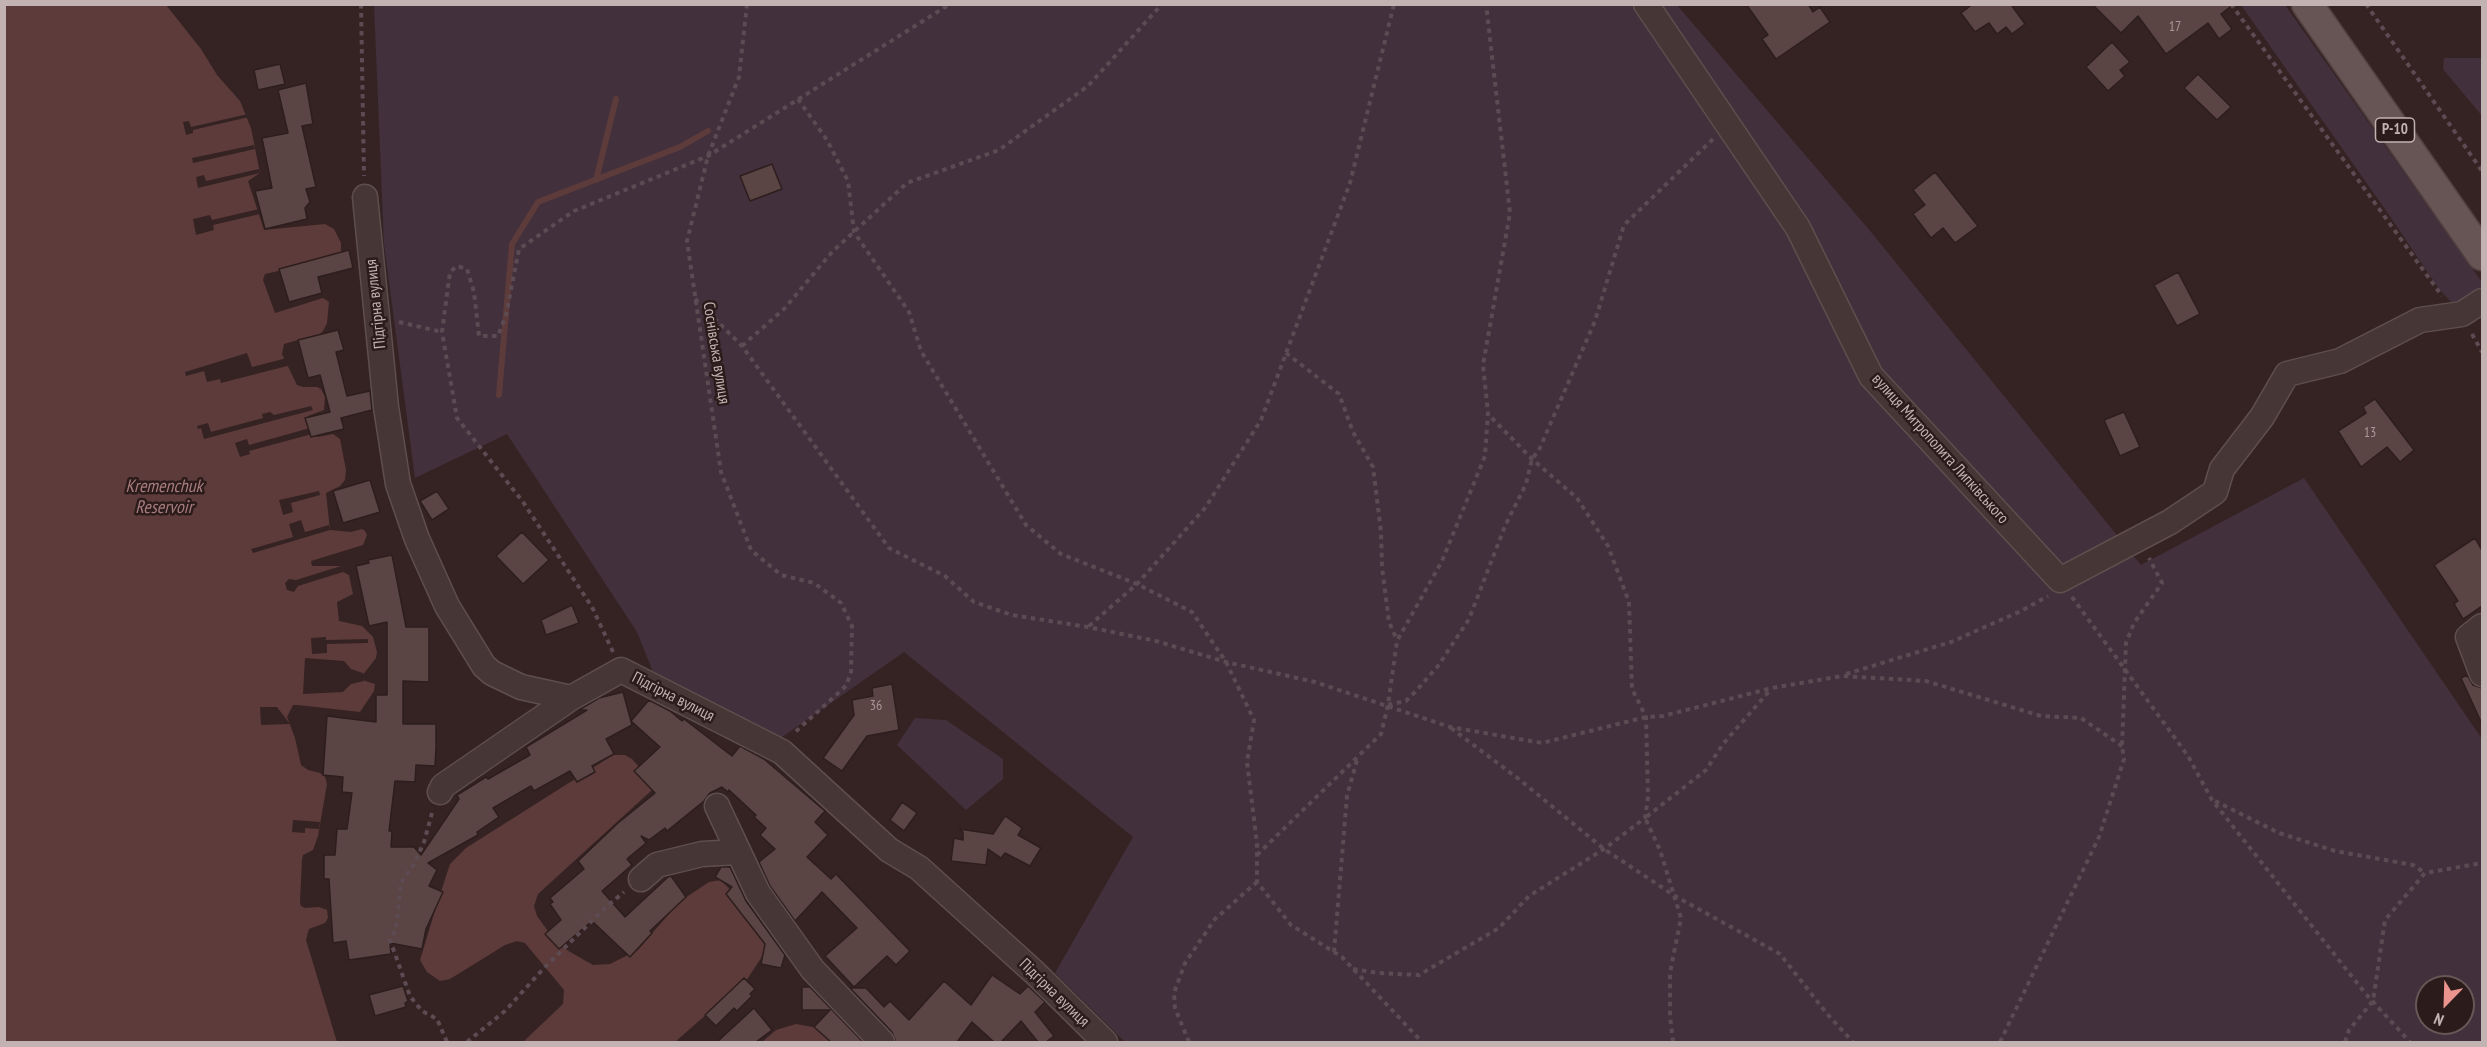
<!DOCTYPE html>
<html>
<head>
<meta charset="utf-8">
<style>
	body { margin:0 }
	#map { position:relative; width:2487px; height:1047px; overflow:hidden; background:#352323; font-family:"PT Sans Narrow",sans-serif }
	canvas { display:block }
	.frame { position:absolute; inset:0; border:6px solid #c2b2b1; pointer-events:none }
	.north { position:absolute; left:2415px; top:975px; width:60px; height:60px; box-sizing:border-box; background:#2b1c1b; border:2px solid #675857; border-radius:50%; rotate:203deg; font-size:16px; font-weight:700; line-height:24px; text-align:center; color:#c2b2b1 }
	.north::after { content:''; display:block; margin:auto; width:21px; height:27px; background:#eb938d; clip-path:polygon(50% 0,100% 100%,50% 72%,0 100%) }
</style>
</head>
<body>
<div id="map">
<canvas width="2487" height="1047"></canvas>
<div class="frame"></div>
<div class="north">N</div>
</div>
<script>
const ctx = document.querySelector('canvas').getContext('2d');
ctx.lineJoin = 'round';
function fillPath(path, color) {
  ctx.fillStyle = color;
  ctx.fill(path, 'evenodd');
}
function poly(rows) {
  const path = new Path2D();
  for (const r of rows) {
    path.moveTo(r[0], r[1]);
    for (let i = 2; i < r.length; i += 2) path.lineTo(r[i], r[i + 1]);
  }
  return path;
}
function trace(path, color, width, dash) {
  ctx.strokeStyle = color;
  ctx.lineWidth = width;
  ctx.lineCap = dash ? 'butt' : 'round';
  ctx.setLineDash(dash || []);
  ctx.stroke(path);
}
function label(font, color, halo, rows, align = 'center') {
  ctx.font = font + ' "PT Sans Narrow",sans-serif';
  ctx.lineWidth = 5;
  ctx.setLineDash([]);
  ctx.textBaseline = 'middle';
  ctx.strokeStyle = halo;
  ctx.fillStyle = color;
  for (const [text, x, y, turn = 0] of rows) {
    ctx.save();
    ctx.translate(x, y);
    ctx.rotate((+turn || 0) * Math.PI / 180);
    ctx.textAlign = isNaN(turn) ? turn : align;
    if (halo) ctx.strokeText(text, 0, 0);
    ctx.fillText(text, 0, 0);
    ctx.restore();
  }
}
const green = poly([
	[374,5,1677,5,1871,232,2141,565,2304,478,2482,739,2482,1042,1125,1042,1055,973,1133,837,904,652,775,742,655,677,637,632,507,434,415,478,384,244],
	[2427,987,2463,987,2463,1023,2427,1023],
	[2241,5,2285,5,2482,282,2481,295,2453,304,2439,289,2387,212],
	[2444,58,2482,58,2482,116,2443,69],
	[915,718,946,720,1003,759,1003,779,966,810,897,745]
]);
const water = poly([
	[5,5,166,5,201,49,217,75,240,101,251,128,260,173,248,181,264,230,325,224,334,229,341,243,341,253,334,258,265,274,263,280,275,313,323,298,329,302,327,323,323,331,320,334,284,344,282,354,297,385,303,387,317,387,321,389,325,397,324,410,308,416,312,434,318,437,333,434,340,439,346,470,345,480,340,486,326,493,330,530,351,532,362,529,365,531,367,535,363,545,311,561,312,566,341,566,343,572,349,575,353,594,337,602,339,621,362,626,373,637,377,652,376,658,362,676,365,681,375,684,374,691,360,712,298,705,293,705,287,717,295,738,301,765,308,770,320,773,325,777,327,784,318,836,313,850,303,855,302,860,300,902,301,906,305,908,319,907,327,910,328,918,325,923,309,929,306,940,337,1042,5,1042],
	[613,755,625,755,632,759,652,782,652,790,538,894,534,906,537,916,558,945,593,965,610,964,638,950,679,902,709,882,721,880,731,891,765,940,765,952,748,978,675,1042,523,1042,563,1004,564,990,525,943,517,941,505,945,450,979,440,981,427,972,420,960,437,904,450,864,466,848],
	[796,1024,818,1028,835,1042,762,1042,776,1030]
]);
const pier = poly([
	[248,114,249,117,193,130,193,133,186,135,183,122,189,121,191,127],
	[254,145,255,149,193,163,192,158],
	[259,169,260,173,198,188,196,177,204,175,206,181],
	[259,209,260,214,213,225,214,230,196,235,193,219,210,215,212,220],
	[247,353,252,367,287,358,291,365,221,383,220,379,207,382,204,371,186,376,185,372],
	[311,406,313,410,204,439,201,428,198,429,197,426,208,423,211,432,263,418,262,414,270,412,274,415],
	[310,428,312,434,249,451,250,454,240,457,235,443,247,439,249,445],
	[319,491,320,495,291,503,293,512,283,515,279,500],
	[301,520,305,532,329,525,330,530,253,553,251,549,293,537,289,524],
	[341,566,343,572,298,586,294,592,287,590,285,583,289,579,296,580],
	[326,637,326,640,368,639,368,643,327,644,327,653,312,654,311,638],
	[305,658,344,661,351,669,363,673,364,681,351,684,343,692,303,694],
	[260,707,277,707,290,724,261,725],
	[293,820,320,822,319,829,305,828,305,833,292,832]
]);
const stream = poly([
	[596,180,616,99],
	[499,395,512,244,538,202,680,147,708,131]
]);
const building = poly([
	[1746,4,1808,4,1813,12,1820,7,1830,22,1776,59,1762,39,1768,35,1746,4],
	[1973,4,2014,4,2012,6,2025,24,2012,34,2006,27,1997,34,1989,23,1975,32,1961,13,1973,4],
	[2092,4,2234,4,2221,14,2232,29,2219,39,2208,23,2166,54,2138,16,2121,33,2092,4],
	[2112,42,2130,62,2120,70,2125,76,2108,91,2086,67,2112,42],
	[280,64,285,84,258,90,254,70,280,64],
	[2198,74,2231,107,2217,120,2184,88,2198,74],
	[306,83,313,124,302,126,316,187,306,189,310,202,305,208,307,219,265,229,255,191,272,188,262,138,288,133,278,90,306,83],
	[772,164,782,189,750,201,740,176,772,164],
	[1935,172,1978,226,1955,243,1943,228,1931,238,1913,214,1925,205,1913,190,1935,172],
	[349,250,353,268,318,277,322,293,289,302,279,269,349,250],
	[2178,272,2200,314,2177,326,2154,285,2178,272],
	[338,330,344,350,336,352,347,396,370,391,372,410,341,418,344,429,311,437,305,418,330,412,320,375,308,378,298,340,338,330],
	[2375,399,2414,450,2400,462,2387,447,2361,467,2338,431,2366,413,2363,407,2375,399],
	[2124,412,2140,447,2120,456,2104,420,2124,412],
	[370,480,380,512,343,523,333,491,370,480],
	[437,491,449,509,432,520,420,501,437,491],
	[522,532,549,560,523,584,496,556,522,532],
	[2475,538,2482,550,2482,606,2463,619,2454,604,2458,601,2434,565,2475,538],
	[392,555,406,627,429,627,429,682,403,681,403,724,436,724,436,748,435,766,416,765,415,782,395,781,389,831,392,831,391,847,414,847,421,855,459,799,457,795,486,777,488,779,530,755,526,747,587,710,579,710,599,698,623,692,632,725,606,739,614,754,592,766,595,772,577,782,570,771,534,791,531,786,493,808,499,817,477,832,478,835,428,863,437,870,429,886,443,892,426,929,422,949,390,943,391,954,349,960,346,941,333,943,329,879,324,879,324,855,335,855,337,829,347,829,352,793,342,792,343,777,323,775,327,716,376,722,376,695,387,695,387,622,369,626,356,566,369,563,368,560,392,555],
	[572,605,579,623,546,635,541,620,572,605],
	[2467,675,2473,685,2482,688,2482,724,2461,678,2467,675],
	[892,684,899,730,867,736,842,771,823,758,854,715,852,700,873,696,872,688,892,684],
	[649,700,670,711,682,721,684,719,732,756,740,746,764,759,825,811,815,822,828,835,807,857,831,879,836,874,910,951,896,965,887,956,854,987,825,956,857,928,822,892,795,921,770,886,759,862,775,849,760,835,766,828,754,817,756,815,729,790,728,792,722,787,710,793,704,801,667,831,665,828,649,840,641,836,646,843,627,859,632,865,602,891,625,917,668,877,671,876,686,897,650,931,652,933,630,957,592,921,559,949,545,934,561,920,550,904,553,902,550,898,584,869,578,861,618,823,655,793,634,771,660,747,631,721,649,700],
	[902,802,917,813,904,831,890,820,902,802],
	[1005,816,1022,828,1018,835,1041,848,1030,866,1005,853,1001,858,988,849,986,865,951,861,954,838,963,840,963,832,959,829,993,834,1005,816],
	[721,867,730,867,746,901,785,955,781,968,761,964,765,944,726,894,732,887,715,877,721,867],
	[992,975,1020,994,1028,986,1045,1002,1035,1012,1054,1036,1046,1042,1038,1042,1021,1021,1001,1042,994,1042,972,1022,957,1042,896,1042,892,1032,850,988,866,988,884,1007,890,1001,909,1020,944,981,971,1005,992,975],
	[744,978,755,989,750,994,752,996,737,1011,734,1008,716,1026,705,1015,744,978],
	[403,986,408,1001,405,1003,406,1007,375,1016,369,995,403,986],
	[802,987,810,987,863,1042,831,1042,814,1027,830,1010,802,1010,802,987],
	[754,1008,772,1030,756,1042,717,1042,754,1008]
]);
const path = poly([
	[361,4,364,176],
	[747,4,739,77,708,156,687,241,721,472,751,550,781,575,814,583,841,603,852,626,851,672,846,686,793,734],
	[2231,4,2442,296],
	[2366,4,2482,171],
	[798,99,827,140,848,181,854,232,909,312,921,351,1026,525,1061,554,1137,584,1192,612,1226,662,1254,720,1247,762,1257,844,1257,882,1291,925,1342,957,1422,1042],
	[695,299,742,346,889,548,945,576,974,602,1012,615,1088,627,1156,641,1226,662,1315,682,1450,727,1542,743,1646,717,1663,716,1772,688,1842,676,1926,681,2041,716,2081,718,2122,746],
	[399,322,442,332],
	[2472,334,2482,352],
	[742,346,784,309,832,252,907,183,999,150,1088,86,1162,4],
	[1286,353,1339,394,1353,432,1373,467,1381,532,1382,567,1389,622,1397,640],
	[2072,597,2188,756,2212,800,2365,993,2410,1042],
	[1089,626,1137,584,1205,508,1261,420,1350,183,1394,4],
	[613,652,592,607,523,502,457,418,442,332,450,272,457,266,467,269,474,292,479,336,498,336,506,315,519,249,574,211,708,156,950,4],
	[1846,674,1951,642,2021,611,2048,596],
	[1388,705,1406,701,1416,691,1438,666,1469,619,1505,526,1526,484,1532,459,1539,450,1595,321,1624,225,1713,139],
	[1451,728,1520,780,1604,849,1675,896,1780,954,1828,1015,1853,1042],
	[2215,801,2279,833,2335,851,2413,865,2425,873],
	[432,813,424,842,414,864,401,883,396,929,390,940,410,996,422,1011,437,1019,447,1042],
	[1257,855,1381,734,1388,705,1397,641,1442,561,1485,456,1488,413,1483,365,1510,213,1486,4],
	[1334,952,1347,796,1357,760],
	[1353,969,1378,973,1419,975,1499,928,1529,896,1604,849,1645,818,1648,797,1646,717,1632,689,1629,602,1608,546,1577,498,1532,459,1488,414],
	[467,1042,505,1011,544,968,606,907,624,892],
	[1189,1042,1175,1008,1174,993,1185,963,1215,919,1257,882],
	[1673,1042,1670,1016,1670,973,1681,918,1660,850,1645,818,1706,770,1723,744,1771,689],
	[2000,1042,2099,837,2124,759,2122,746,2126,643,2134,623,2162,583,2149,558],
	[2345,1042,2349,1030,2373,1001,2385,920,2425,873,2482,863]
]);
const minor = poly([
	[1646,4,1798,228,1871,376,2060,580,2170,522,2215,492,2222,469,2262,417,2287,374,2340,361,2420,320,2462,314,2482,301],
	[365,197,386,407,398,484,417,539,447,606,484,666,492,673,521,687,571,698,621,670,782,752,889,850,919,868,1035,973,1105,1042],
	[2482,626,2468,637,2482,674],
	[440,792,443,786,571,698],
	[717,806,758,893,813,970,882,1042],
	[641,879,657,865,702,854,738,852]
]);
const major = poly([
	[2307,4,2482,255]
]);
const numberNames = [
	["17",2175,27],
	["13",2370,433],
	["36",876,706]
];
const shields = [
	[2395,130,39]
];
const shieldNames = [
	["Р-10",2395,130]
];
const streetNames = [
	["Підгірна вулиця",376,304,-96],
	["Соснівська вулиця",716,353,81],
	["вулиця Митрополита Липківського",1940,449,48],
	["Підгірна вулиця",673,697,27],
	["Підгірна вулиця",1054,993,44]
];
const waterNames = [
	["Kremenchuk",164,487],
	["Reservoir",164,508]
];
fillPath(green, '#42303c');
fillPath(water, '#5d3b3a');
fillPath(pier, '#352323');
trace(stream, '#5d3b3a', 6);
fillPath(building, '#5a4544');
trace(building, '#2d1e1d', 1.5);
trace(minor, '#5e4f4e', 27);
trace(major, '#4f403f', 33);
trace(path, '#5d4b53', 4, [4.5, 4.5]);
trace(minor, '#463736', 24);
trace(major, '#665554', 30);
label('14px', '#a89796', null, numberNames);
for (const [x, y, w] of shields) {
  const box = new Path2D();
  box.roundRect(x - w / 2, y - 12, w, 24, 4.5);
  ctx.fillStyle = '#2b1c1b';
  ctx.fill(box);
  trace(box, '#c2b2b1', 1.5);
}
label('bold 15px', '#c2b2b1', null, shieldNames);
label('16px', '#c2b2b1', '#2b1c1b', streetNames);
label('italic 18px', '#a87c7c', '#2b1c1b', waterNames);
</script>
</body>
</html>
